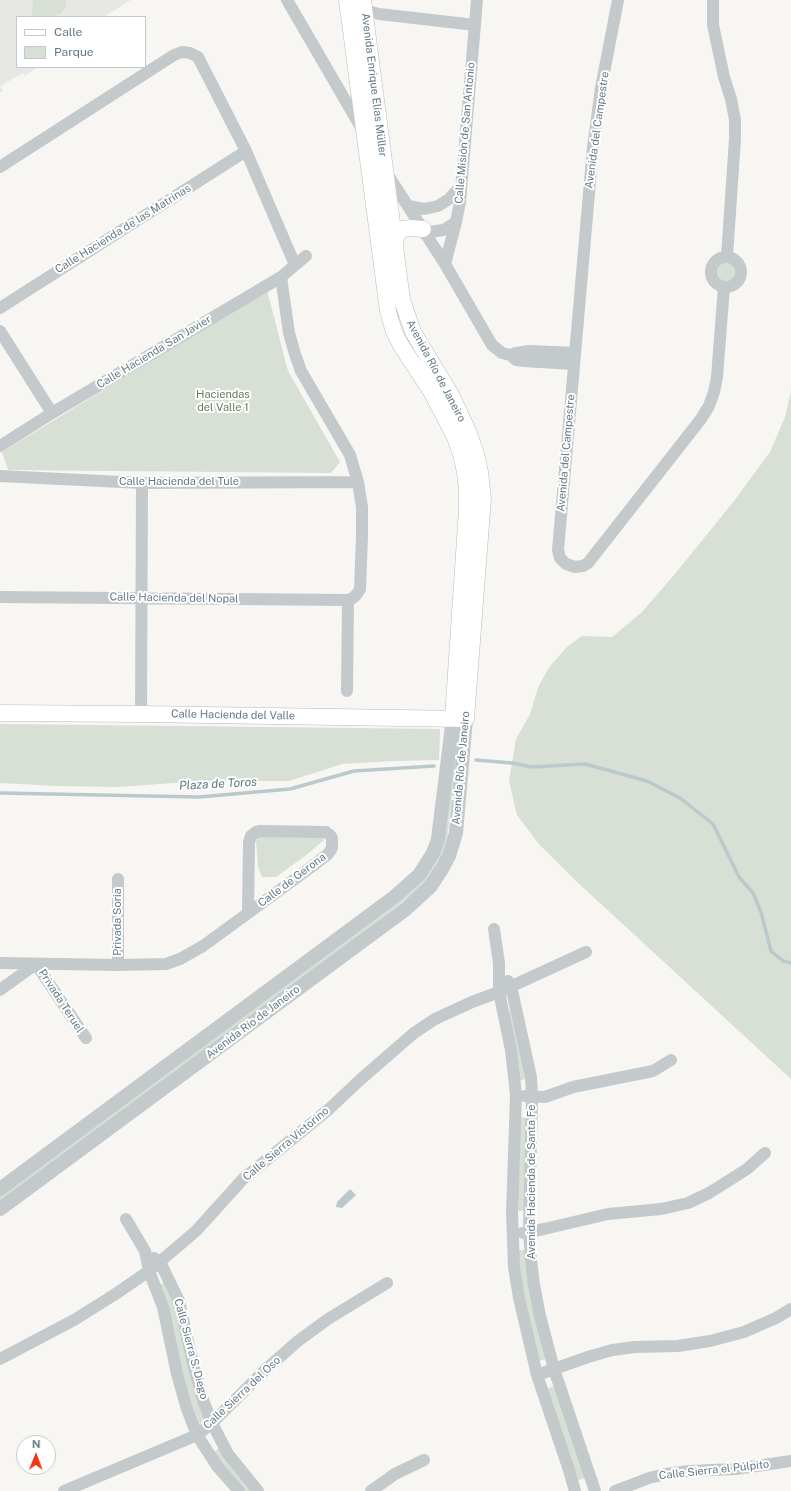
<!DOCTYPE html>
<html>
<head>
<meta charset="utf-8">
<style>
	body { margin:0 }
	#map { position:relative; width:791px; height:1491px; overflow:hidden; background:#f7f6f3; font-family:"Public Sans",sans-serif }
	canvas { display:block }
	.legend { position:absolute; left:16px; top:16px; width:130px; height:52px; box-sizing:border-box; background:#fff; border:1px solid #c1cacf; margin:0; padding:5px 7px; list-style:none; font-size:12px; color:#637a86 }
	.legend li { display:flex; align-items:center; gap:8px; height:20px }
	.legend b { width:20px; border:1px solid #c1cacf }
	.north { position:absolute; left:16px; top:1435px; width:40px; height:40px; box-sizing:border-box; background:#fff; border:1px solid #c1cacf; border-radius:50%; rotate:1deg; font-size:11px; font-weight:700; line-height:16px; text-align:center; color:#637a86 }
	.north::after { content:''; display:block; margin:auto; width:14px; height:18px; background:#ef361a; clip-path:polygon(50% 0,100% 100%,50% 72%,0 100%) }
</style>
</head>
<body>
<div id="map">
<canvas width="791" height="1491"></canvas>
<ul class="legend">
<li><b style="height:5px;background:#fff"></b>Calle</li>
<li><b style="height:11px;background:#d8dfd4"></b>Parque</li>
</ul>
<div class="north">N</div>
</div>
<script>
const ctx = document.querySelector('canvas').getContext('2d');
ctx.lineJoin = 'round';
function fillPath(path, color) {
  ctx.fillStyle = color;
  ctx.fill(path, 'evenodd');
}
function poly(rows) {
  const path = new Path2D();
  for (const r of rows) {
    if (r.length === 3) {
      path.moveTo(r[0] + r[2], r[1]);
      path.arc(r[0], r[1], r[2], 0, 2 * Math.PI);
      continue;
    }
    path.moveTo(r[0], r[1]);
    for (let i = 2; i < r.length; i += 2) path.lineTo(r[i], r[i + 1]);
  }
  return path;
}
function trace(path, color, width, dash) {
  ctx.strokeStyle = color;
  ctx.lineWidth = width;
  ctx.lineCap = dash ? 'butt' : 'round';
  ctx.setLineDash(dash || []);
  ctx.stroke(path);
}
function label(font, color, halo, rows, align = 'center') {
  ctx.font = font + ' "Public Sans",sans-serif';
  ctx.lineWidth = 4;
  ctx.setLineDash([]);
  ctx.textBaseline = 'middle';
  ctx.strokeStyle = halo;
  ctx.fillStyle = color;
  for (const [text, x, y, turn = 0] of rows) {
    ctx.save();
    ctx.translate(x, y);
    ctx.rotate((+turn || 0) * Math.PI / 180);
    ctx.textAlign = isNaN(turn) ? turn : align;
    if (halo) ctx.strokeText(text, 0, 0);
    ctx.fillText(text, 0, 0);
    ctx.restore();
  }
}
const built = poly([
	[0,0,131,0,104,17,17,17,17,67,37,67,25,76,23,73,0,86,3,91,0,93]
]);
const green = poly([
	[33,0,66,0,66,7,60,14,49,17,32,17],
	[726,272,9],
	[267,290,288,371,340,462,331,473,8,470,2,452],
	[791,391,791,1079,576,881,538,843,517,815,509,781,516,739,530,714,539,685,550,666,568,646,582,636,612,637,642,612,674,575,734,501,770,452,785,417],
	[0,724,440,729,439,760,395,761,342,764,289,781,200,781,119,787,57,786,0,783],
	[460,728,447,842,442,858,426,882,413,894,286,992,0,1203,0,1196,287,981,425,874,455,730],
	[267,829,321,832,324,840,305,856,276,877,262,877,258,867,256,840],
	[510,1010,527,1078,520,1081,504,1011],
	[519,1117,527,1118,524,1211,517,1211],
	[517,1250,525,1250,546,1359,538,1361,528,1318],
	[162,1283,170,1284,208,1419,200,1424,190,1400,159,1287],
	[555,1386,586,1478,575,1481,545,1389],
	[220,1447,257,1491,243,1491,213,1453]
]);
const water = poly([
	[350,1189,356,1195,342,1208,336,1207,337,1202]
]);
const stream = poly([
	[476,760,512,763,532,767,585,764,647,781,680,798,713,824,739,877,753,893,761,912,771,951,783,961,791,963],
	[0,793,199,797,290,789,354,771,434,766]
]);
const minor = poly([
	[287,0,362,129],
	[618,0,601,88,593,147,558,550,560,558,566,564,575,567,583,566,588,563,701,419,709,406,714,392,717,377,724,287],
	[713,0,713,25,724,77,731,99,735,120,735,139,727,256],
	[364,10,379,14,475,25],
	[0,167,174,55,182,52,190,53,198,57,246,151,295,265],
	[386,172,445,264,492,345,502,353,510,355,516,360,524,361,573,364],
	[408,206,424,209,438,206,449,199,460,187],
	[423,229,429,232,444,230,456,222],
	[726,272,15],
	[445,264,456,222,460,202,477,0],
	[0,308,246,151],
	[0,331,52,413],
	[510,355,516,353,530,351,575,353],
	[0,446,52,413,281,277,306,256],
	[0,476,142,483,358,482],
	[0,597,348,600,353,598,357,594,360,589,362,536,362,507,358,482,350,455,301,371,295,354,289,333,281,277],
	[347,691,348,600],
	[141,714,142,483],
	[494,929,499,963,499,992,511,1050,516,1095,512,1213,514,1267,519,1298,537,1375,568,1467,575,1491],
	[0,963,118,965,166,964,180,959,203,946,314,865,328,854,332,848,332,838,330,835,326,832,261,831,256,832,251,836,249,842,248,913],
	[36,964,86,1038],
	[118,965,118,879],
	[508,981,511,986,531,1077,532,1096,529,1232,531,1259,534,1285,540,1316,554,1369,595,1491],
	[0,990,36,964],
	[525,1096,545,1097,573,1087,653,1071,671,1060],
	[126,1219,145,1251,149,1271,163,1307,177,1374,186,1406,197,1435,217,1466,239,1491],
	[523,1233,544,1229,608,1214,661,1209,688,1203,709,1193,736,1176,747,1169,765,1153],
	[154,1258,160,1262,179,1301,194,1368,203,1400,212,1423,228,1454,258,1491],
	[0,1359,74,1320,114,1295,149,1271,196,1231,243,1179,328,1110,361,1079,414,1033,435,1019,472,1002,499,992,586,952],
	[537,1375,588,1357,612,1350,635,1347,678,1346,710,1341,744,1332,776,1318,791,1309],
	[64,1491,197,1435,212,1423,265,1370,298,1341,328,1319,387,1283],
	[371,1491,395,1474,424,1460],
	[615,1491,649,1478,666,1474,689,1471,736,1469,791,1461]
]);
const tertiary = poly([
	[0,1189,394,897,419,875,433,853,438,839,453,718],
	[0,1209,406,909,430,887,442,869,449,856,456,833,466,719]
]);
const secondary = poly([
	[347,0,388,311,394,332,402,347,431,391,455,437,461,454,465,472,467,490,467,509,453,718],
	[394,244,398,233,403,229,411,228,423,229],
	[0,713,141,714,466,719,483,498,480,472,476,454,468,431,451,395,413,332,402,300,363,0]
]);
const streetNames = [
	["Avenida Enrique Elías Müller",374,85,83],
	["Avenida del Campestre",597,130,-82],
	["Calle Misión de San Antonio",465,133,-85],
	["Calle Hacienda de las Matrinas",123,229,-32],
	["Calle Hacienda San Javier",154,352,-31],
	["Avenida Río de Janeiro",436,371,62],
	["Avenida del Campestre",566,453,-85],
	["Calle Hacienda del Tule",179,482],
	["Calle Hacienda del Nopal",174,598,1],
	["Calle Hacienda del Valle",233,715,1],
	["Avenida Río de Janeiro",461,768,-85],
	["Calle de Gerona",292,880,-37],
	["Privada Soria",118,922,-90],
	["Privada Teruel",61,1001,57],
	["Avenida Río de Janeiro",253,1022,-37],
	["Calle Sierra Victorino",286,1144,-40],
	["Avenida Hacienda de Santa Fe",532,1182,-90],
	["Calle Sierra S. Diego",191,1349,75],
	["Calle Sierra del Oso",242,1393,-43],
	["Calle Sierra el Púlpito",714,1470,-6]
];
const parkNames = [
	["Haciendas",223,395],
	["del Valle 1",223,408]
];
const waterNames = [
	["Plaza de Toros",218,784,-3]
];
fillPath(built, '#e7e8e6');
fillPath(green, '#d8dfd4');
fillPath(water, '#bac9cc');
trace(stream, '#bac9cc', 3.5);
trace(secondary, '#b6bcc0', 17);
trace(minor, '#c4c9cb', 12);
trace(tertiary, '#c4c9cb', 14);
trace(secondary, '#fff', 16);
label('11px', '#637a86', '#fff', streetNames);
label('11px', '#66785f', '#fff', parkNames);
label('italic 12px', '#5a767c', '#fff', waterNames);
</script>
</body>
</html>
